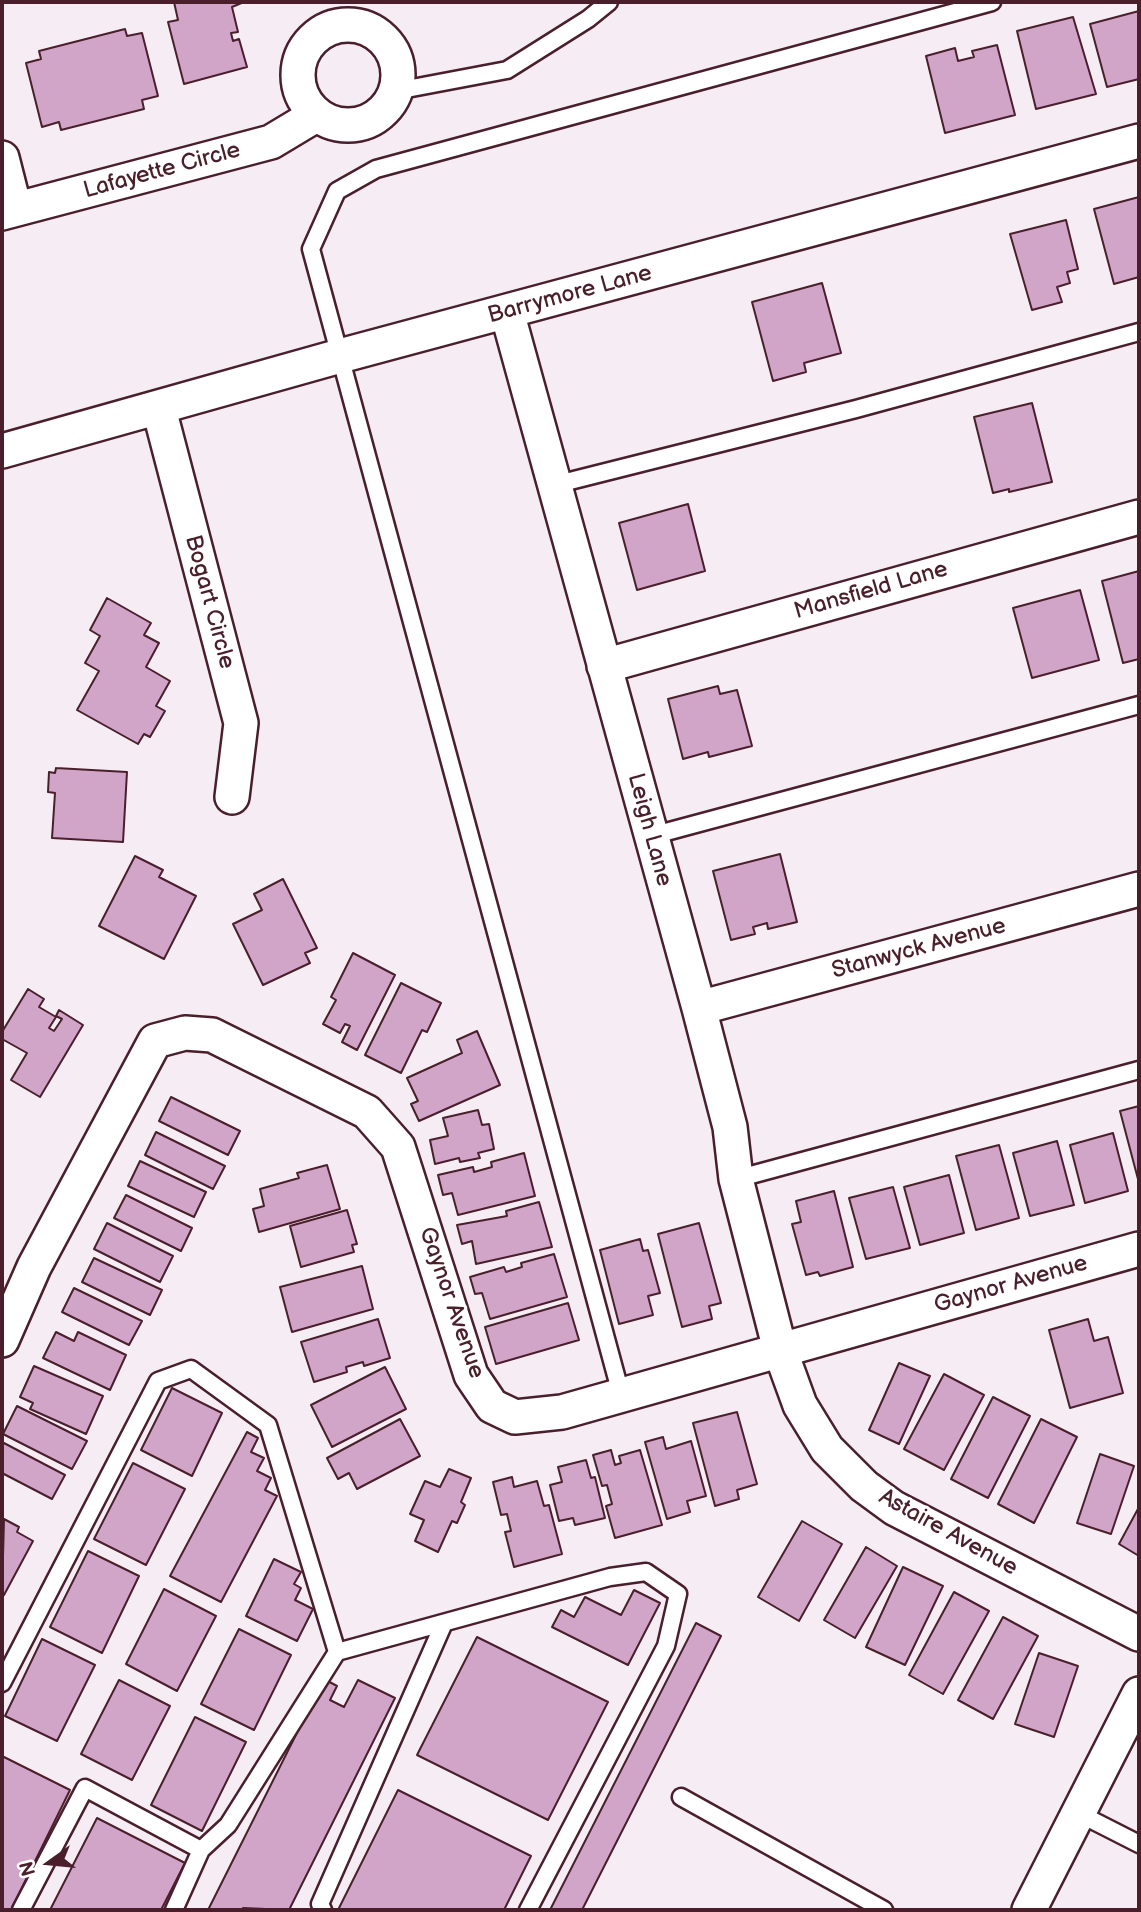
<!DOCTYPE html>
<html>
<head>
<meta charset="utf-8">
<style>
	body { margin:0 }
	#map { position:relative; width:1141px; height:1912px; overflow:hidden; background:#f6edf4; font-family:"Balsamiq Sans",sans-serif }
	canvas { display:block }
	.frame { position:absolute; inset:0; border:4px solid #4a1f2b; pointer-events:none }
	.north { position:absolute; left:14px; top:1828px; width:70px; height:70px; -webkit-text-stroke:5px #fff; paint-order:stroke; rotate:255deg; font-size:19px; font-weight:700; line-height:28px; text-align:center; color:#4a1f2b }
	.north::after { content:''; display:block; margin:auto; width:24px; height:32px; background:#4a1f2b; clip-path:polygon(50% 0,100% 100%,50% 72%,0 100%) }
</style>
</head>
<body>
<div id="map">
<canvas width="1141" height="1912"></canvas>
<div class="frame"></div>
<div class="north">N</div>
</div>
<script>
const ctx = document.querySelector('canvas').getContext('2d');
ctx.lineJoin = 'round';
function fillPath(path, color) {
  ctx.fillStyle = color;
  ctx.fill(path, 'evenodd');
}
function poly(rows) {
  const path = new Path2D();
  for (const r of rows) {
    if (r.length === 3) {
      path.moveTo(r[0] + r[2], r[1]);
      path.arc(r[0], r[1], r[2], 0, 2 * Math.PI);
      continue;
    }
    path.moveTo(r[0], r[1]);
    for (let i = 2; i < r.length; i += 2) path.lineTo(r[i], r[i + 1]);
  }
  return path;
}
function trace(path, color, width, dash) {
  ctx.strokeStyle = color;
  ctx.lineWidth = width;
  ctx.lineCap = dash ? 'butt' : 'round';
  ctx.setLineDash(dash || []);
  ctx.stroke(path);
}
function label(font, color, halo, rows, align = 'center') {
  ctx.font = font + ' "Balsamiq Sans",sans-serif';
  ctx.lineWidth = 6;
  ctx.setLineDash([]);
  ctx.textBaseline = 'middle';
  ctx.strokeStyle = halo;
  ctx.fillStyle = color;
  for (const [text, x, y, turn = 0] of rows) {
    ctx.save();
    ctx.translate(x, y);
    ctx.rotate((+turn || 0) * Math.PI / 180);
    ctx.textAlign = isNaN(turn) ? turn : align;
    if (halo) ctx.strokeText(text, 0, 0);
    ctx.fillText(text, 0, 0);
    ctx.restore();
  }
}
const building = poly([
	[174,2,244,2,232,7,238,32,231,33,233,41,239,39,247,67,184,84,168,22,178,20,174,2],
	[1139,11,1139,79,1107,87,1090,24,1139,11],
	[1073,17,1096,94,1036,109,1017,31,1073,17],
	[125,29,127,36,142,33,158,96,142,100,144,109,61,130,59,122,42,127,26,63,41,59,39,51,125,29],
	[997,45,1015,115,945,133,926,56,955,48,958,61,974,57,972,51,997,45],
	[1139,197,1139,277,1114,284,1094,209,1139,197],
	[1066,220,1078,269,1067,272,1070,283,1057,287,1062,302,1032,310,1010,234,1066,220],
	[822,283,841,353,804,363,806,372,773,381,752,302,822,283],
	[1032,403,1052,482,1009,492,1009,489,993,493,974,417,1032,403],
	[688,504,705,571,637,590,619,523,688,504],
	[1139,571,1139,659,1123,663,1102,581,1139,571],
	[1080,590,1099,660,1032,678,1013,608,1080,590],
	[107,598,151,623,144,635,159,643,146,667,170,681,156,706,165,711,150,737,144,734,138,744,77,710,99,671,85,663,100,636,90,630,107,598],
	[718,686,720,694,737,690,752,746,709,757,708,752,683,759,668,699,718,686],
	[56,768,127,772,123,842,52,838,55,793,48,792,49,772,55,773,56,768],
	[780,854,797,922,768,929,767,923,753,927,755,934,731,940,713,871,780,854],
	[135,856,163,870,159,877,196,896,164,959,99,926,135,856],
	[283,879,317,948,305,953,310,963,263,985,233,924,262,910,254,894,283,879],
	[353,953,395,975,357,1050,342,1042,350,1026,345,1024,340,1033,323,1024,336,1000,331,997,353,953],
	[401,983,441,1003,427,1032,422,1030,401,1073,365,1055,401,983],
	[28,989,44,999,39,1007,56,1017,49,1028,54,1031,62,1019,56,1016,59,1010,83,1025,40,1097,11,1080,27,1053,2,1039,2,1032,28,989],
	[477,1031,500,1085,419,1121,411,1104,418,1101,407,1078,462,1053,457,1040,477,1031],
	[171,1097,240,1131,228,1155,159,1121,171,1097],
	[1139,1106,1139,1183,1120,1111,1139,1106],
	[478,1110,482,1125,489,1124,494,1149,478,1153,480,1158,460,1162,459,1158,435,1164,430,1140,448,1136,443,1118,478,1110],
	[156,1132,225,1166,213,1189,145,1155,156,1132],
	[1113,1133,1128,1191,1085,1203,1070,1145,1113,1133],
	[1057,1141,1074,1205,1030,1216,1013,1153,1057,1141],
	[999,1145,1019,1218,976,1230,956,1156,999,1145],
	[524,1153,535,1196,458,1215,452,1193,443,1195,438,1175,473,1167,474,1172,492,1167,491,1162,524,1153],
	[140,1161,206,1192,194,1217,128,1186,140,1161],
	[327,1165,340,1209,259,1232,253,1209,264,1206,260,1189,299,1178,297,1173,327,1165],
	[949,1175,964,1233,920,1245,904,1187,949,1175],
	[893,1187,910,1248,866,1259,849,1198,893,1187],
	[834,1191,853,1267,820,1276,818,1272,806,1275,792,1224,801,1222,796,1201,834,1191],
	[126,1195,192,1228,181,1251,114,1218,126,1195],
	[539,1202,552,1247,476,1264,472,1241,462,1244,457,1225,507,1216,506,1211,539,1202],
	[347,1210,357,1244,352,1245,354,1252,301,1267,290,1226,347,1210],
	[107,1223,173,1256,160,1282,94,1249,107,1223],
	[699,1223,721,1303,709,1306,712,1319,682,1327,658,1234,699,1223],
	[640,1239,643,1251,648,1250,660,1293,648,1296,653,1315,619,1324,600,1250,640,1239],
	[554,1254,567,1297,490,1319,482,1293,475,1294,470,1277,504,1267,506,1272,522,1267,521,1263,554,1254],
	[94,1258,162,1290,150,1315,82,1282,94,1258],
	[362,1266,373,1309,292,1332,280,1287,362,1266],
	[74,1288,142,1321,129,1345,62,1312,74,1288],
	[568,1303,579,1340,496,1364,485,1327,568,1303],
	[378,1319,390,1358,364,1366,363,1362,346,1367,347,1372,314,1382,301,1342,378,1319],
	[1088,1319,1094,1341,1108,1337,1123,1393,1070,1408,1049,1330,1088,1319],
	[56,1332,74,1341,78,1332,126,1355,110,1390,43,1358,56,1332],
	[899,1363,930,1376,899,1444,869,1430,899,1363],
	[34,1366,103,1396,86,1434,30,1409,33,1403,20,1397,34,1366],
	[385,1367,406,1409,332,1447,311,1405,385,1367],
	[944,1374,984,1395,944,1470,904,1449,944,1374],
	[172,1388,222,1413,192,1476,141,1450,172,1388],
	[993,1397,1030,1416,988,1498,951,1479,993,1397],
	[17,1406,87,1441,72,1469,3,1434,17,1406],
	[737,1412,757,1484,737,1490,739,1499,715,1506,693,1423,737,1412],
	[400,1419,420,1456,357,1489,349,1473,338,1479,327,1458,400,1419],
	[1041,1419,1077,1437,1034,1523,998,1504,1041,1419],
	[247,1432,258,1438,251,1452,264,1458,257,1471,271,1478,265,1490,277,1496,221,1602,170,1576,247,1432],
	[663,1437,666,1449,691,1441,706,1496,687,1501,690,1512,667,1519,645,1442,663,1437],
	[2,1442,65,1475,52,1499,2,1473,2,1442],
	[611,1450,615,1465,621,1463,619,1456,640,1450,662,1525,615,1538,606,1506,612,1504,607,1485,602,1486,593,1455,611,1450],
	[1100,1454,1134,1466,1111,1534,1077,1523,1100,1454],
	[586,1460,591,1478,595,1477,605,1518,575,1525,573,1518,559,1521,550,1485,562,1482,558,1467,586,1460],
	[133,1463,185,1489,146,1565,94,1539,133,1463],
	[449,1469,471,1478,461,1502,465,1505,457,1523,452,1521,438,1552,415,1541,424,1520,410,1514,425,1481,440,1487,449,1469],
	[512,1477,514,1487,537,1481,544,1506,549,1505,562,1554,514,1567,505,1532,511,1531,507,1514,501,1515,493,1482,512,1477],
	[1139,1507,1139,1556,1119,1544,1139,1507],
	[4,1519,19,1527,17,1532,33,1541,4,1595,2,1594,4,1519],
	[802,1521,842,1544,799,1621,758,1597,802,1521],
	[866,1547,897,1566,855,1638,824,1620,866,1547],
	[88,1551,139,1576,102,1653,50,1627,88,1551],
	[274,1559,301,1572,294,1584,301,1588,295,1600,313,1609,297,1641,246,1616,274,1559],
	[903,1567,943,1586,905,1665,866,1647,903,1567],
	[164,1589,216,1616,177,1691,126,1664,164,1589],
	[634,1590,660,1603,628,1665,552,1627,561,1610,574,1617,585,1597,621,1615,634,1590],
	[954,1592,989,1611,943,1694,909,1675,954,1592],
	[1003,1617,1038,1636,993,1719,958,1700,1003,1617],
	[696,1623,721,1636,582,1910,550,1910,696,1623],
	[239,1629,291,1655,254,1730,201,1704,239,1629],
	[477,1637,608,1702,548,1820,417,1755,477,1637],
	[42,1639,95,1665,57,1741,5,1716,42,1639],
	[1039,1653,1078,1666,1054,1737,1015,1724,1039,1653],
	[324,1679,337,1686,330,1700,344,1707,358,1680,395,1698,289,1910,243,1908,242,1910,208,1910,324,1679],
	[119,1680,170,1706,132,1780,81,1754,119,1680],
	[195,1717,246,1742,202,1831,151,1805,195,1717],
	[2,1756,70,1790,11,1910,2,1910,2,1756],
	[398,1790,531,1856,504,1910,338,1910,398,1790],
	[97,1818,185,1863,161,1910,50,1910,97,1818]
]);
const lane = poly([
	[396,91,507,70,588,19,609,2],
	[554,485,856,409,1139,332],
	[651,836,1139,705],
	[736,1179,1139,1070],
	[621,1394,311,249,337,191,376,169,992,2],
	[2,1683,158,1381,191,1369,268,1425,337,1652],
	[681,1797,884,1910],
	[1080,1814,1139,1844],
	[21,1910,85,1788,201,1850,228,1825,337,1652,610,1577,646,1572,678,1594,666,1646,528,1910],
	[174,1910,201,1850],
	[323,1910,320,1904,444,1623]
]);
const street = poly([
	[348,75,50],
	[2,158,15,209],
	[2,213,271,142,316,115],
	[507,312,699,1008,730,1127,736,1179,780,1350,800,1405,827,1449,864,1486,894,1508,1139,1634],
	[159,409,241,723,232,797],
	[2,451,340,356,1139,141],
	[604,666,1139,517],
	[699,1008,1139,889],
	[2,1340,34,1267,155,1041,185,1033,212,1035,367,1112,398,1147,471,1375,492,1406,515,1417,562,1412,1139,1249],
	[1029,1910,1139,1694]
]);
const streetNames = [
	["Lafayette Circle",162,171,-15],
	["Barrymore Lane",570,295,-15],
	["Mansfield Lane",871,591,-16],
	["Bogart Circle",209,602,75],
	["Leigh Lane",649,830,75],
	["Stanwyck Avenue",919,949,-15],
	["Gaynor Avenue",1011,1285,-16],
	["Gaynor Avenue",451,1303,71],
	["Astaire Avenue",948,1533,29]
];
fillPath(building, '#d0a5c8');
trace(building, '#4a1f2b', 2);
trace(lane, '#4a1f2b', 21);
trace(street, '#4a1f2b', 38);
trace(lane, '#fff', 16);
trace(street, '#fff', 33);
label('23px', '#4a1f2b', '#fff', streetNames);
</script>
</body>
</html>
